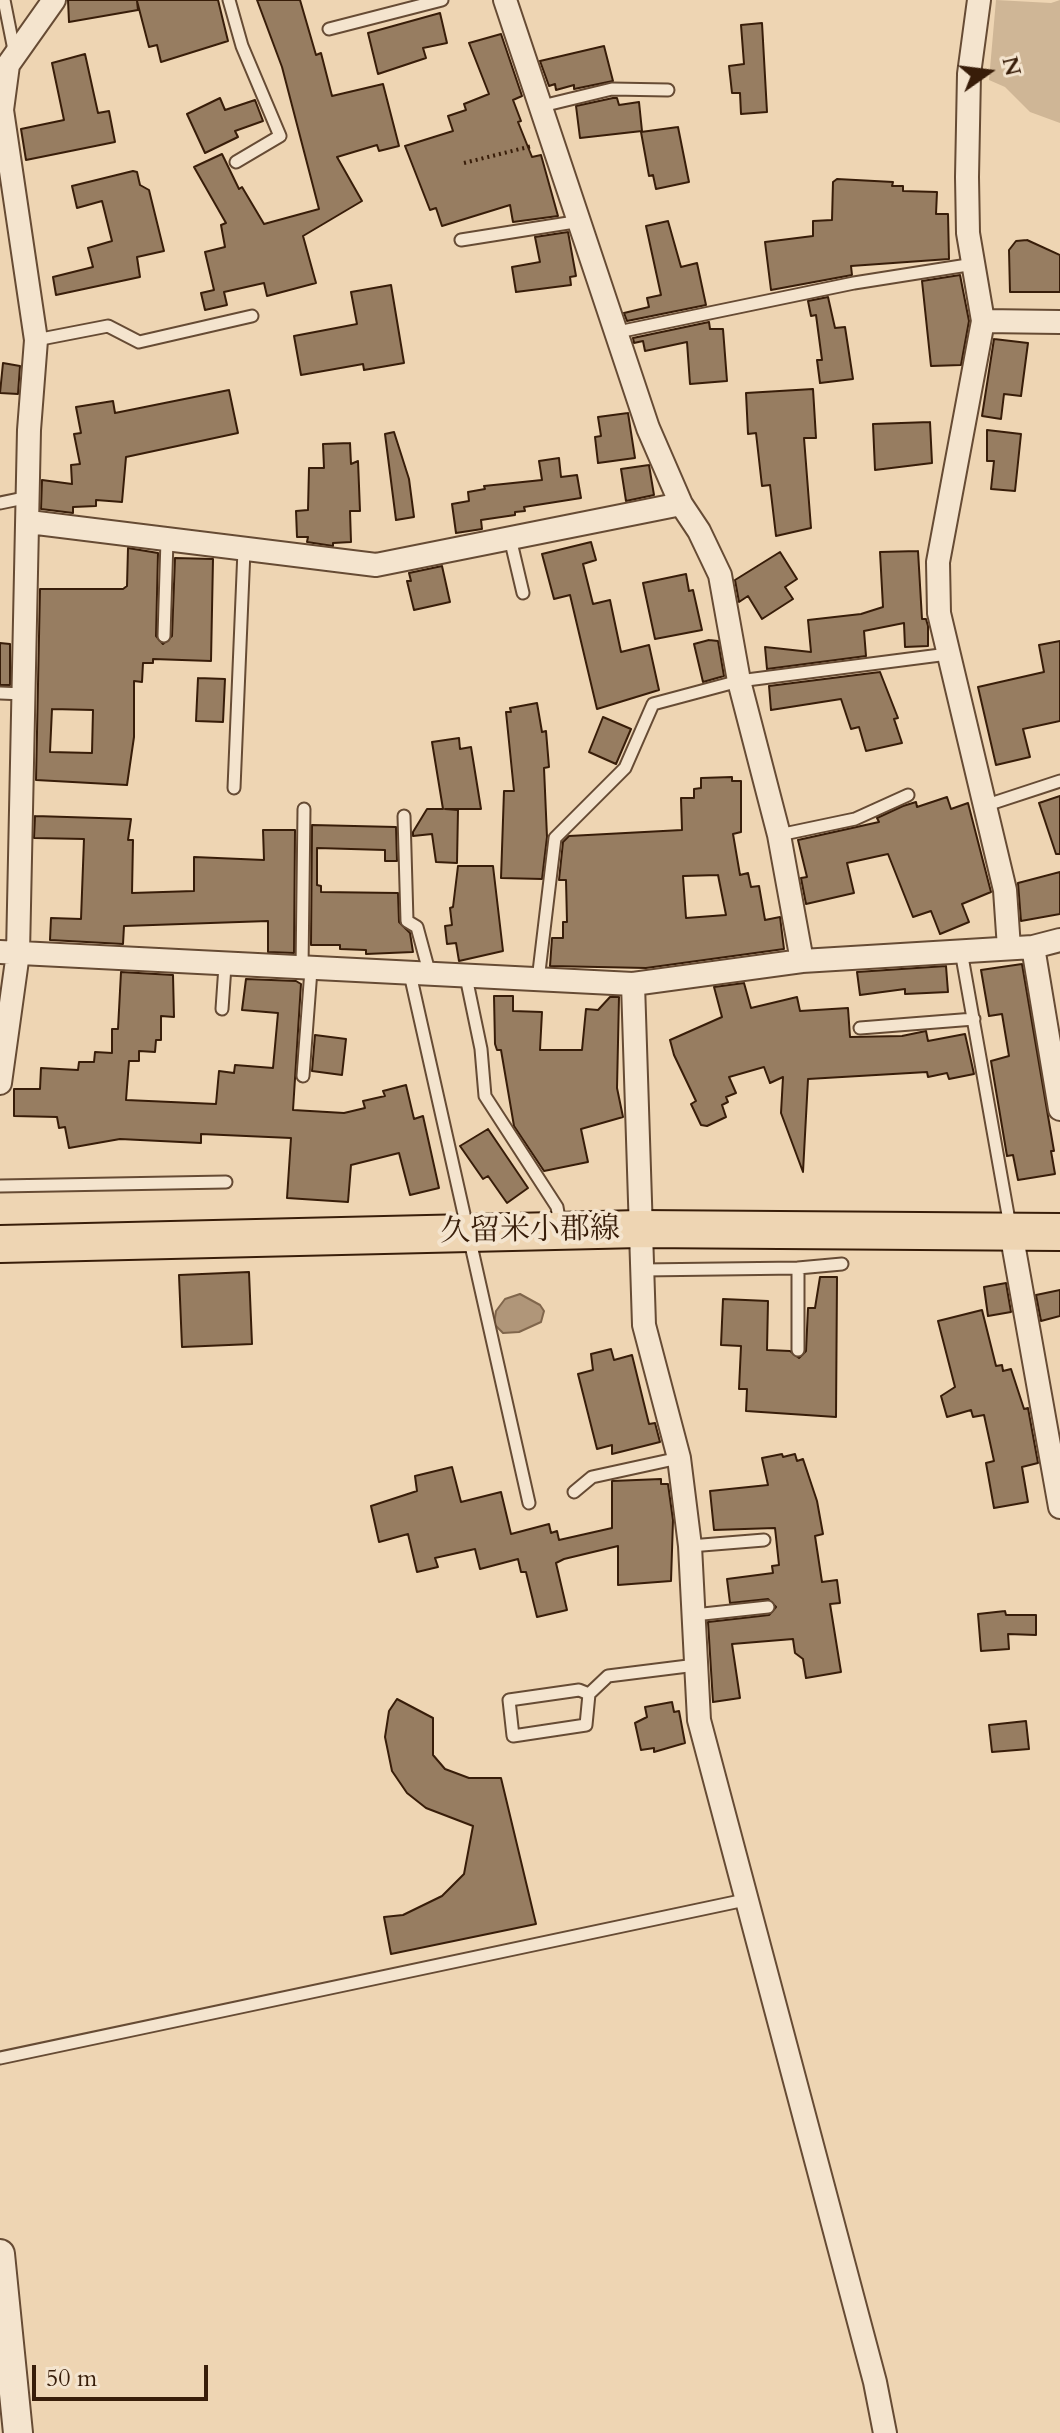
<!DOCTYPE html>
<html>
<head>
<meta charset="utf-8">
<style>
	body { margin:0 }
	#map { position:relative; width:1060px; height:2433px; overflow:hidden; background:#eed5b3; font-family:Cardo,serif }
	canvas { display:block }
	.north { position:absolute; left:948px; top:32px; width:80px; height:80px; -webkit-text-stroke:6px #f4e4ce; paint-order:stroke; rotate:76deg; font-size:22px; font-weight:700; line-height:32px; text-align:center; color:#381d09 }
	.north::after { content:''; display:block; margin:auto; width:28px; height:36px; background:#381d09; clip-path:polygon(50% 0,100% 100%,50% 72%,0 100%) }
	.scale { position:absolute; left:32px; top:2365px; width:176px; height:36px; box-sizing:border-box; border:4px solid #381d09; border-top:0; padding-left:10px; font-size:24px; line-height:28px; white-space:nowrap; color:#381d09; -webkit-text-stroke:6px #f4e4ce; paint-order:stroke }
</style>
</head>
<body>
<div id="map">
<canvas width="1060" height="2433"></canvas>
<div class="north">N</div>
<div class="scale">50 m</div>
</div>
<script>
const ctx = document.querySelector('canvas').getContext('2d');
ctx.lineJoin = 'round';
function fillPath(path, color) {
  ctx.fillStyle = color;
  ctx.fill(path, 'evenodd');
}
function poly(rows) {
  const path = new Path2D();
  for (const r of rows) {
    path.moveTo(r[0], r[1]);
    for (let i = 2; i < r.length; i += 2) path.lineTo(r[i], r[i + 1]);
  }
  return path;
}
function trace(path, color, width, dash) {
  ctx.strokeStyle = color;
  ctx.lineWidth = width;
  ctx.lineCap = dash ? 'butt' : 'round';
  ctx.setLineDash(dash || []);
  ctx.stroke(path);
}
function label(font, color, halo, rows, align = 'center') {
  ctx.font = font + ' Cardo,"Noto Serif JP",serif';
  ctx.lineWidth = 8;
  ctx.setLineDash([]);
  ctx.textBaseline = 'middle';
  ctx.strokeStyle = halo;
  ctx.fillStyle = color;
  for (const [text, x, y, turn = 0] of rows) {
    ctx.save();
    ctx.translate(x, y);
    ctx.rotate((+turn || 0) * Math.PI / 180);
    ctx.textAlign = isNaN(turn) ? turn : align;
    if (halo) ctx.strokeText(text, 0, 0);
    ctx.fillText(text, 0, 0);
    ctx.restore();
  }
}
const green = poly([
	[996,0,1051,3,1060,0,1060,123,1030,112,1005,87,989,80]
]);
const water = poly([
	[520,1294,540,1305,544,1311,541,1322,519,1332,503,1333,494,1324,496,1311,505,1299,520,1294]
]);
const building = poly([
	[68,0,218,0,228,41,161,62,157,45,149,47,137,1,138,10,69,22,68,0],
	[257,0,300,0,316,55,321,53,332,96,383,84,399,146,379,151,377,145,337,157,362,201,303,236,316,283,267,296,264,283,224,292,227,305,205,310,201,293,214,290,205,252,225,247,221,225,226,223,194,167,222,154,239,189,242,187,264,224,319,209,282,67,257,0],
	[440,13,447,43,423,48,426,58,378,74,368,33,440,13],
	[762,23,767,112,741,114,740,93,732,93,729,66,744,64,741,25,762,23],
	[501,34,522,96,513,100,521,121,518,122,532,157,541,155,558,216,513,222,510,205,442,226,436,208,430,210,405,146,453,131,448,116,466,110,464,104,489,94,469,43,501,34],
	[604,46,613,81,574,89,574,85,556,90,555,84,549,86,540,61,604,46],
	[85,54,98,113,109,111,115,142,26,160,21,129,64,120,52,63,85,54],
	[220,98,225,110,255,100,263,121,235,131,238,137,205,153,187,114,220,98],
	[613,98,617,98,619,105,639,102,642,131,580,138,576,106,613,98],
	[678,127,689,182,656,189,653,175,649,176,641,132,678,127],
	[133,171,137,172,140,185,149,190,164,251,137,257,140,277,56,295,53,277,93,267,88,248,112,241,102,201,77,208,72,186,133,171],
	[837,179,893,182,892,186,903,186,903,191,937,192,936,214,948,214,949,259,851,266,852,275,771,290,765,242,813,236,813,221,832,220,833,182,837,179],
	[668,221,681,267,697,263,706,305,627,321,624,313,649,307,647,298,661,295,646,226,668,221],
	[568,232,576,276,570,277,571,285,516,292,512,267,540,262,535,237,568,232],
	[1027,240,1060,255,1060,292,1010,292,1009,250,1016,241,1027,240],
	[960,275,969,321,961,365,931,366,922,281,960,275],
	[391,285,404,363,364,370,363,364,301,375,294,336,357,324,351,292,391,285],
	[828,297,835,328,845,327,853,379,820,383,817,360,822,360,816,315,811,316,808,301,828,297],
	[709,322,710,329,723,329,727,381,690,384,687,342,645,351,643,341,634,343,633,338,709,322],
	[994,339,1028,343,1021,396,1004,394,1001,419,982,416,994,339],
	[3,363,20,366,18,394,0,393,3,363],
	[813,389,816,438,804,438,811,528,776,536,770,485,762,486,756,433,748,434,746,393,813,389],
	[229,390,238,433,126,457,122,502,96,500,96,506,73,507,73,513,41,509,42,480,72,484,71,465,80,464,74,434,81,433,76,407,113,401,115,413,229,390],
	[628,413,635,458,598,463,595,437,601,436,598,417,628,413],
	[930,422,932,463,875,470,873,424,930,422],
	[987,430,1021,434,1015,491,991,489,994,461,987,461,987,430],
	[394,432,409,479,414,517,396,520,385,434,394,432],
	[350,443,351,464,358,461,360,511,350,511,351,542,333,543,333,546,307,542,308,537,297,537,296,511,308,510,309,468,324,468,323,444,350,443],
	[559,458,561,477,577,475,581,498,524,507,525,511,515,512,515,515,481,520,482,529,456,533,452,504,469,501,468,492,485,489,484,486,542,480,539,461,559,458],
	[649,465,654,495,626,501,621,469,649,465],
	[591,542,596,560,583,564,593,604,610,600,621,652,649,645,659,690,597,709,570,595,554,599,542,554,591,542],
	[128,548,158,553,156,636,163,644,172,636,175,558,213,559,211,661,153,659,153,663,143,663,142,682,134,681,134,737,127,785,36,780,40,589,123,589,127,586,128,548],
	[52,709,93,710,92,753,50,752,52,709],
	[918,551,922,619,926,619,928,626,928,646,905,647,904,623,864,631,866,656,767,669,765,647,811,652,808,620,861,614,883,607,880,552,918,551],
	[780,552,797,579,785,587,793,599,762,619,748,596,739,602,735,580,780,552],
	[442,566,450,602,414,610,407,581,411,581,409,573,442,566],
	[686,574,689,591,693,590,702,630,655,639,643,583,686,574],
	[709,640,718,641,724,676,703,682,694,644,709,640],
	[1060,641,1060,721,1023,729,1030,757,996,765,978,687,1044,672,1039,645,1060,641],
	[0,643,10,644,10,685,0,685,0,643],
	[880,672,898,718,894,719,902,743,866,751,859,727,851,729,841,699,771,710,769,686,880,672],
	[198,678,225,679,223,722,196,721,198,678],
	[537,703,542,732,546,731,549,767,544,768,547,837,542,879,501,878,504,791,514,791,506,712,511,712,510,708,537,703],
	[603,717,631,729,616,764,589,752,603,717],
	[459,738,460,749,471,747,481,809,445,809,458,810,457,863,436,862,432,834,413,836,413,832,427,809,443,809,432,742,459,738],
	[732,777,732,781,741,781,741,832,733,834,740,875,748,873,751,887,759,886,765,920,780,917,784,949,646,968,550,966,552,938,563,938,563,922,567,922,566,880,559,880,563,842,569,836,682,830,681,798,694,798,694,789,701,788,701,778,732,777],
	[718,875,726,915,686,918,683,876,718,875],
	[1060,796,1060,854,1056,854,1039,803,1060,796],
	[947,797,951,809,968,803,991,892,962,904,969,922,940,934,931,911,913,917,888,854,847,863,854,893,806,904,801,878,807,877,798,840,879,822,877,818,903,806,916,802,917,807,947,797],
	[35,816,131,819,128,840,133,840,132,893,194,891,194,857,264,860,263,830,295,830,294,953,268,952,268,921,124,926,123,944,50,940,51,918,81,919,84,839,34,838,35,816],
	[312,825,396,827,397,861,385,861,385,850,317,848,317,885,321,886,321,892,398,893,399,922,410,933,413,952,366,954,366,950,340,949,340,945,311,945,312,825],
	[458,866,493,866,503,951,459,961,456,943,447,944,445,926,452,925,450,908,453,907,458,866],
	[1060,872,1060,914,1021,921,1018,883,1060,872],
	[1022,964,1054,1151,1051,1151,1055,1174,1018,1180,1013,1155,1007,1156,991,1061,1009,1056,1002,1014,989,1016,981,970,1022,964],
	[946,966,948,992,905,994,905,989,860,995,857,972,946,966],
	[121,972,173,975,174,1017,161,1016,161,1040,156,1040,155,1052,139,1051,139,1061,129,1061,126,1100,216,1104,219,1071,234,1073,235,1065,273,1068,278,1013,242,1010,246,979,296,981,301,984,293,1110,344,1113,365,1108,363,1101,385,1096,383,1091,406,1085,414,1119,423,1116,439,1188,410,1195,399,1153,351,1165,348,1202,287,1198,291,1138,201,1134,201,1143,120,1139,69,1148,65,1127,59,1128,57,1117,14,1116,14,1089,40,1089,41,1068,78,1070,79,1062,94,1062,95,1052,112,1053,112,1029,118,1029,121,972],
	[744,983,751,1008,797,997,800,1011,848,1008,850,1037,902,1036,926,1031,928,1041,965,1034,974,1074,949,1079,947,1073,928,1077,927,1072,808,1079,803,1172,781,1113,783,1077,770,1083,764,1067,729,1077,736,1093,726,1097,728,1102,722,1105,726,1117,707,1126,701,1125,691,1104,696,1101,674,1055,670,1040,722,1017,714,987,744,983],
	[494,996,513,996,513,1011,542,1012,540,1050,582,1050,586,1009,598,1010,610,997,619,997,617,1088,623,1117,581,1129,588,1162,544,1171,514,1126,501,1050,497,1050,495,1044,494,996],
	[315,1035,346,1039,342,1075,312,1071,315,1035],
	[488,1129,528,1188,507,1203,488,1176,483,1179,460,1146,488,1129],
	[249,1272,252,1344,182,1347,179,1275,249,1272],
	[820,1277,837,1277,836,1417,746,1411,747,1389,739,1389,741,1346,721,1345,723,1299,768,1301,767,1350,790,1351,799,1358,806,1351,808,1308,815,1308,820,1277],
	[1006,1283,1011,1312,988,1316,984,1287,1006,1283],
	[1060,1290,1060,1316,1041,1321,1036,1295,1060,1290],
	[982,1310,996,1366,1002,1365,1003,1371,1011,1369,1024,1409,1028,1408,1038,1463,1022,1467,1028,1502,994,1508,986,1463,994,1461,984,1415,973,1417,971,1410,947,1417,941,1396,955,1387,938,1321,982,1310],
	[611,1349,614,1360,632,1355,649,1424,655,1423,660,1442,612,1454,612,1445,597,1449,578,1374,593,1370,591,1354,611,1349],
	[782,1454,783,1457,795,1454,797,1461,803,1459,817,1501,823,1534,815,1536,822,1582,837,1580,840,1603,830,1604,841,1672,806,1678,803,1659,795,1653,793,1639,732,1644,740,1698,713,1702,708,1622,769,1615,776,1607,768,1599,730,1603,727,1579,773,1573,772,1566,779,1565,775,1528,714,1530,710,1491,768,1485,762,1458,782,1454],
	[452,1467,461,1502,501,1492,511,1534,549,1524,551,1533,557,1531,559,1540,612,1528,612,1481,661,1479,661,1484,668,1484,673,1520,671,1581,618,1585,618,1546,564,1559,556,1563,567,1610,537,1617,526,1572,521,1572,518,1559,480,1569,475,1549,435,1558,438,1567,417,1572,408,1534,379,1542,371,1506,417,1491,415,1476,452,1467],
	[1005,1611,1006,1615,1036,1615,1036,1635,1008,1634,1009,1649,981,1651,978,1614,1005,1611],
	[397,1699,433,1718,433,1755,445,1769,469,1778,501,1778,536,1924,391,1954,384,1917,403,1915,442,1896,464,1874,473,1826,426,1808,407,1793,392,1771,385,1737,389,1711,397,1699],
	[672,1702,674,1712,679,1711,685,1743,654,1752,654,1748,641,1750,635,1723,647,1717,645,1707,672,1702],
	[1026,1721,1029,1749,992,1752,989,1725,1026,1721]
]);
const path = poly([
	[464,163,532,146]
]);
const service = poly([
	[4,0,15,55],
	[229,0,242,46,280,136,236,162],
	[329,29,442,0],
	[542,106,612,89,668,90],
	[461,240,581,221],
	[618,332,854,283,974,264],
	[36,340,108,326,139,342,252,316],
	[0,503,29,497],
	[510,538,523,593],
	[164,636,167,540],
	[0,693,24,694],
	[234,788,244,550],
	[984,806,1060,781],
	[404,816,407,921,417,927,430,975],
	[779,835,855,819,908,795],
	[961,951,1010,1226],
	[302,968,304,809],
	[410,974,529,1503],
	[466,977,481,1049,485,1096,557,1207,560,1224],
	[538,980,555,838,625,768,653,704,739,681,948,654],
	[222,1009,225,966],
	[860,1028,974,1019],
	[303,1076,311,970],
	[0,1186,226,1182],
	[798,1268,842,1264],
	[642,1270,798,1268,798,1350],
	[574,1492,592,1477,679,1458],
	[690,1546,764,1540],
	[694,1615,768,1607],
	[589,1694,579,1690,509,1700,513,1736,586,1725,589,1694,608,1676,696,1665],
	[0,2058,745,1900]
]);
const minor = poly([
	[505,0,648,428,681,504,699,531,720,575,739,681,779,835,802,961],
	[979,0,969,74,967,177,968,233,983,321,938,562,939,613,1005,890,1009,948],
	[983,321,1060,322],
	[29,522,376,565,681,504],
	[1033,947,1060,1109],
	[0,952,633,984,802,961,1033,947,1060,940],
	[633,984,644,1325,679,1458,690,1546,699,1720,875,2382,885,2433],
	[0,1083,18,953,29,430,36,340,2,110,8,65,54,0],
	[1011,1232,1060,1507]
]);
const tertiary = poly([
	[0,2254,18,2433]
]);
const primary = poly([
	[0,1244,640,1229,1060,1232]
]);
const streetNames = [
	["久留米小郡線",530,1232,-1]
];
fillPath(green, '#cfb696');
fillPath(water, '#b09679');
trace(water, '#80664c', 2);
fillPath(building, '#977d61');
trace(building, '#381d09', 2);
trace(service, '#664b34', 15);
trace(minor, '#664b34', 26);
trace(tertiary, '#664b34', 32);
trace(primary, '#381d09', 40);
trace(path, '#381d09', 4, [2, 4]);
trace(service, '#f4e4ce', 11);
trace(minor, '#f4e4ce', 22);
trace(tertiary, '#f4e4ce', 28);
trace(primary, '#eed5b3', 36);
label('30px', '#381d09', '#f4e4ce', streetNames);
</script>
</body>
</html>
